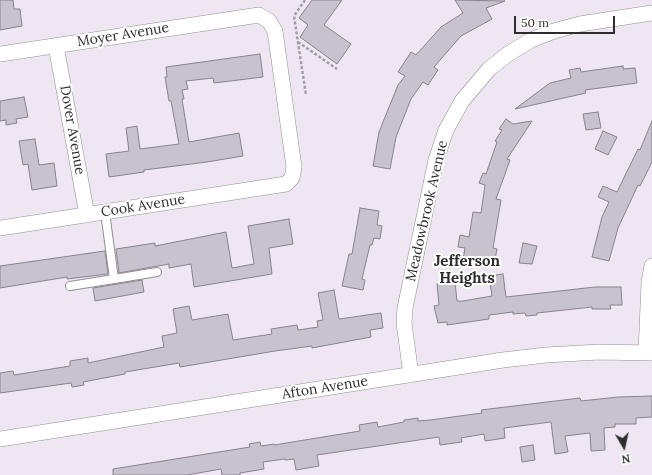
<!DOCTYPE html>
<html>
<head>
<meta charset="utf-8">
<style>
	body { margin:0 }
	#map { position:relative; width:652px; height:475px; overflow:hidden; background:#eee7f2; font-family:Lora,serif }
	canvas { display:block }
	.north { position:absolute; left:604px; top:427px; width:40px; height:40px; -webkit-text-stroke:3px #fff; paint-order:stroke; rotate:171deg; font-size:11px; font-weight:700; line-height:16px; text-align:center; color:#2f2c30 }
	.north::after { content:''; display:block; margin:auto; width:14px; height:18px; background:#2f2c30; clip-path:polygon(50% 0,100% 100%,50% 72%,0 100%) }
	.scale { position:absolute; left:514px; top:16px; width:101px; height:18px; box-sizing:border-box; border:2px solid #2f2c30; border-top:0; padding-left:5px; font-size:12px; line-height:14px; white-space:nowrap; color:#2f2c30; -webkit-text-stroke:3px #fff; paint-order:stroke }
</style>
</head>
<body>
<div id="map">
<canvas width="652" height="475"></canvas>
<div class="north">N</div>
<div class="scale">50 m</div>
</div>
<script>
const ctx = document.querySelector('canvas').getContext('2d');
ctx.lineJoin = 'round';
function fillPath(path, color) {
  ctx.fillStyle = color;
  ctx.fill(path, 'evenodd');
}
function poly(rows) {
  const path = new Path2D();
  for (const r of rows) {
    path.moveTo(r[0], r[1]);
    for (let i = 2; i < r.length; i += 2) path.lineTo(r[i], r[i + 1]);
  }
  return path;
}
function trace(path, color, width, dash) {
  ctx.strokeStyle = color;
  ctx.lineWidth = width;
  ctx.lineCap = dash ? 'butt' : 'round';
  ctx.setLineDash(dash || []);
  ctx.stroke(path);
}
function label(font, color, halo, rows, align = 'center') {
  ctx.font = font + ' Lora,serif';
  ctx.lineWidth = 4;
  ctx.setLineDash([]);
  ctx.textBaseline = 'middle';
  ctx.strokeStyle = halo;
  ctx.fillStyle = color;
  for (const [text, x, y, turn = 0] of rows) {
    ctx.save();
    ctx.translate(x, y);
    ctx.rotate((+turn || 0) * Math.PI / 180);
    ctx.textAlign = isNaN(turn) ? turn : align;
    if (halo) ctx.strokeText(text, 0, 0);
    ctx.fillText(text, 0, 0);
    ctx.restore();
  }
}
const building = poly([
	[0,0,13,0,14,9,20,9,22,26,0,30,0,0],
	[312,0,342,0,324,25,351,44,337,64,300,37,308,25,299,18,312,0],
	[455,0,505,1,486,8,492,19,461,36,434,67,438,70,428,85,423,82,411,99,396,137,390,169,373,166,379,132,398,85,405,76,398,72,411,52,416,55,441,27,463,13,455,0],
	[260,54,263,77,214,83,213,78,186,81,188,89,182,90,184,99,182,99,189,142,239,133,243,156,207,162,144,170,144,172,109,177,106,154,129,151,126,128,137,126,140,149,179,144,171,101,169,101,165,77,167,77,166,67,260,54],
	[623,66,623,69,635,68,637,83,585,90,586,93,515,109,550,83,571,78,569,70,580,68,581,72,623,66],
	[24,97,28,117,16,119,17,123,6,125,6,120,0,121,0,101,24,97],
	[598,112,601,128,586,130,583,114,598,112],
	[506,119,513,124,532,121,507,159,510,160,496,199,501,200,493,248,497,249,494,265,463,260,465,248,458,247,460,235,469,237,473,212,481,213,485,185,479,183,483,173,486,174,497,142,495,141,502,130,499,129,506,119],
	[652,121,652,162,640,186,638,185,618,228,609,261,592,257,602,217,609,202,598,197,603,186,617,192,638,149,640,150,652,121],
	[603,131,617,137,608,155,595,149,603,131],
	[35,139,39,165,54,163,57,186,32,190,28,164,23,165,19,141,35,139],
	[360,208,379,211,377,225,382,226,380,239,374,238,372,245,370,245,362,279,365,280,363,290,342,286,349,254,352,254,360,208],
	[289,219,293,244,269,248,272,274,194,287,191,264,169,268,169,264,119,273,116,249,155,243,155,246,226,232,232,268,254,264,248,226,289,219],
	[523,243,537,246,532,264,519,263,523,243],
	[105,251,108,274,67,279,67,277,0,288,0,266,105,251],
	[503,274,506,297,595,287,621,287,622,305,610,305,611,309,592,309,592,307,537,313,537,315,526,316,525,313,513,314,513,312,489,315,489,319,447,325,447,322,438,323,434,306,439,305,437,284,455,282,457,301,463,301,492,296,489,276,503,274],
	[142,280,144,292,95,301,93,288,142,280],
	[334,290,339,319,381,313,383,328,370,330,371,337,312,348,312,346,275,351,180,367,179,363,125,372,125,374,83,382,84,385,72,387,71,383,0,393,0,373,13,371,14,375,70,366,70,361,88,358,88,363,164,347,162,336,177,333,173,309,189,306,192,320,228,314,233,340,272,334,271,329,297,325,298,330,318,327,317,321,323,320,318,293,334,290],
	[652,396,652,417,636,418,636,424,615,424,615,427,604,428,605,450,591,451,590,433,565,436,568,452,555,454,551,422,504,428,505,438,485,441,484,434,461,438,462,442,440,445,439,437,317,455,319,466,296,470,294,459,285,460,285,459,263,462,264,469,240,473,240,475,222,475,221,469,187,475,113,475,113,469,250,447,249,444,260,442,261,446,274,444,274,445,360,431,359,425,377,422,378,427,404,422,404,420,418,418,418,421,430,420,482,413,481,410,580,398,581,401,618,397,652,396],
	[533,445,535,460,522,462,520,447,533,445]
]);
const path = poly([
	[305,0,294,16,306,95],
	[298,42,337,69]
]);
const lane = poly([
	[114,279,157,272],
	[70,286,114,279,105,212]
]);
const street = poly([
	[56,46,87,215],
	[0,54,259,15,269,21,275,31,294,167,292,178,286,184,0,228],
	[646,353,649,282,652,266],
	[411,375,404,323,405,308,436,160,446,130,462,101,489,69,508,54,531,40,554,31,580,24,652,13],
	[0,439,503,360,546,355,599,352,652,353]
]);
const streetNames = [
	["Moyer Avenue",123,35,-9],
	["Dover Avenue",72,130,80],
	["Cook Avenue",143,206,-9],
	["Meadowbrook Avenue",427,211,-77],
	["Afton Avenue",325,388,-9]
];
const neighbourhoodNames = [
	["Jefferson",467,262],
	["Heights",467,279]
];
fillPath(building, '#c8c2cc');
trace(building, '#88828b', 1);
trace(lane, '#938d96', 10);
trace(street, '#938d96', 16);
trace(path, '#a39ea6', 2.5, [3, 2]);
trace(lane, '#fff', 8);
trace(street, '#fff', 15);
label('14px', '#2f2c30', '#fff', streetNames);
label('bold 15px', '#2f2c30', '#fff', neighbourhoodNames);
</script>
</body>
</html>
